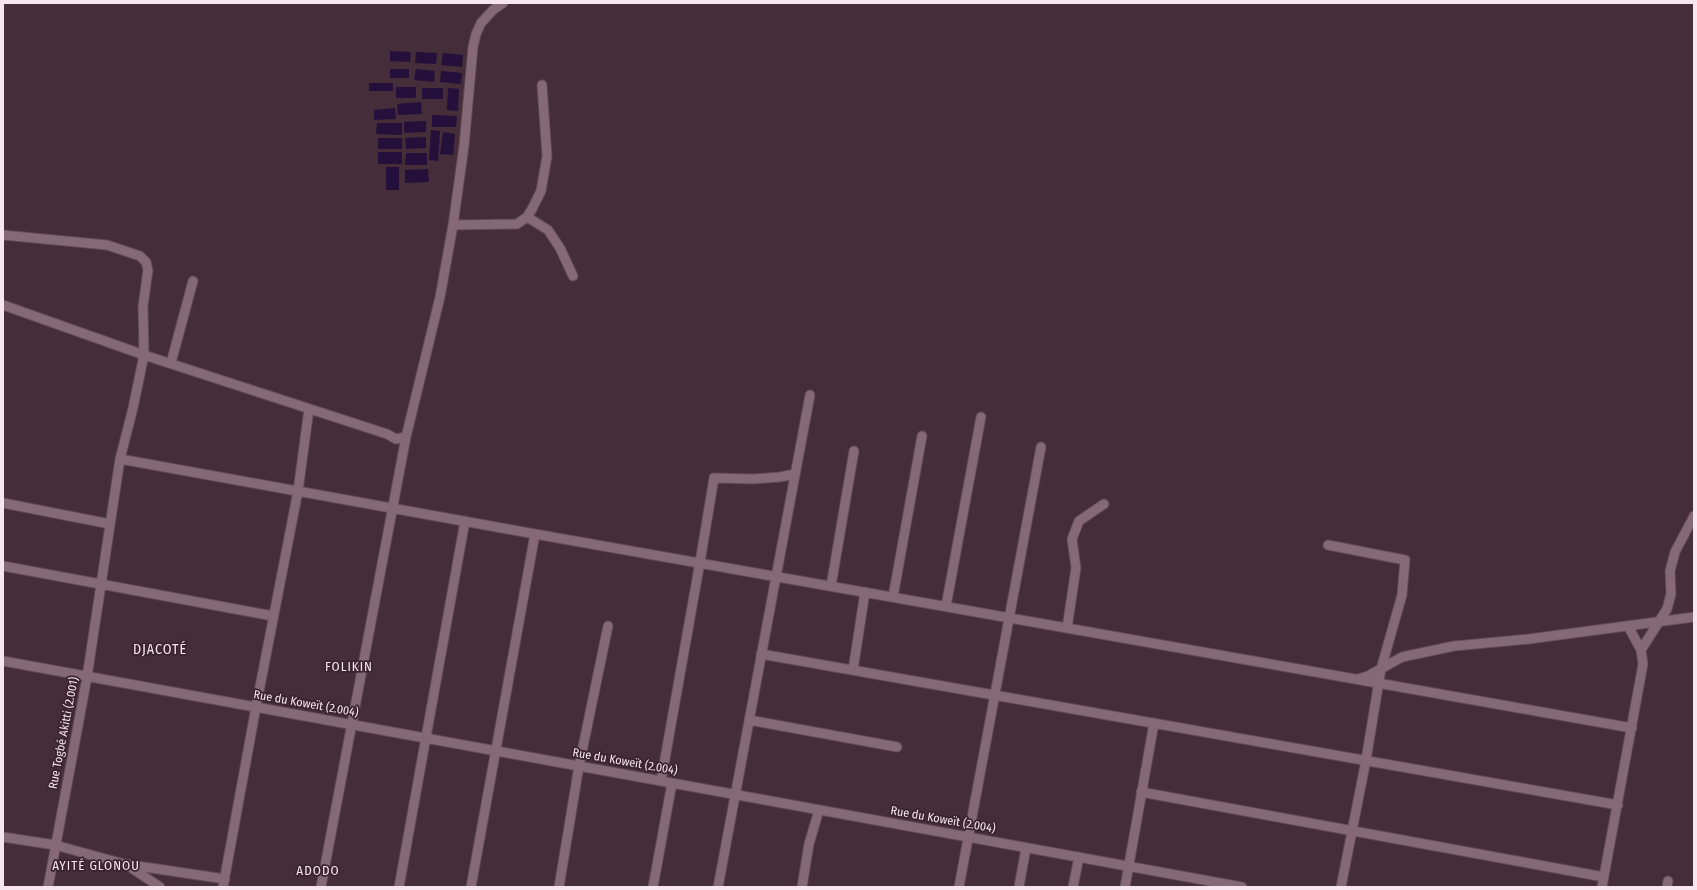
<!DOCTYPE html>
<html>
<head>
<meta charset="utf-8">
<style>
	body { margin:0 }
	#map { position:relative; width:1697px; height:890px; overflow:hidden; background:#452d39; font-family:"Fira Sans Condensed",sans-serif }
	canvas { display:block }
	.frame { position:absolute; inset:0; border:4px solid #f7e6ee; pointer-events:none }
</style>
</head>
<body>
<div id="map">
<canvas width="1697" height="890"></canvas>
<div class="frame"></div>
</div>
<script>
const ctx = document.querySelector('canvas').getContext('2d');
ctx.lineJoin = 'round';
function fillPath(path, color) {
  ctx.fillStyle = color;
  ctx.fill(path, 'evenodd');
}
function poly(rows) {
  const path = new Path2D();
  for (const r of rows) {
    path.moveTo(r[0], r[1]);
    for (let i = 2; i < r.length; i += 2) path.lineTo(r[i], r[i + 1]);
  }
  return path;
}
function trace(path, color, width, dash) {
  ctx.strokeStyle = color;
  ctx.lineWidth = width;
  ctx.lineCap = dash ? 'butt' : 'round';
  ctx.setLineDash(dash || []);
  ctx.stroke(path);
}
function label(font, color, halo, rows, align = 'center') {
  ctx.font = font + ' "Fira Sans Condensed",sans-serif';
  ctx.lineWidth = 3.5;
  ctx.setLineDash([]);
  ctx.textBaseline = 'middle';
  ctx.strokeStyle = halo;
  ctx.fillStyle = color;
  for (const [text, x, y, turn = 0] of rows) {
    ctx.save();
    ctx.translate(x, y);
    ctx.rotate((+turn || 0) * Math.PI / 180);
    ctx.textAlign = isNaN(turn) ? turn : align;
    if (halo) ctx.strokeText(text, 0, 0);
    ctx.fillText(text, 0, 0);
    ctx.restore();
  }
}
const water = poly([
	[390,51,411,52,410,62,390,61],
	[416,52,437,53,436,64,415,63],
	[443,53,463,55,462,67,441,65],
	[390,69,409,69,409,78,390,78],
	[416,69,435,71,434,82,414,80],
	[441,71,462,73,461,84,440,82],
	[369,83,393,83,393,91,369,91],
	[396,87,416,87,416,98,396,98],
	[422,88,443,88,443,99,422,99],
	[448,88,459,89,458,111,447,110],
	[421,102,422,114,398,115,397,104],
	[395,108,396,119,374,120,374,110],
	[432,115,457,116,456,127,432,127],
	[426,121,426,132,404,133,404,122],
	[377,123,402,123,402,135,376,134],
	[431,130,440,131,438,161,429,160],
	[443,132,455,134,453,155,440,154],
	[426,137,426,148,406,149,405,138],
	[378,138,402,138,402,149,378,149],
	[378,152,402,152,402,164,378,164],
	[406,153,427,153,427,165,405,165],
	[386,167,399,167,399,190,386,190],
	[428,169,429,182,405,183,405,170]
]);
const minor = poly([
	[527,217,548,230,560,248,573,276],
	[453,225,517,224,527,217,532,209,541,191,547,156,542,85],
	[3,235,107,245,140,256,146,262,148,270,143,306,144,355,133,408,120,459,87,677,48,887],
	[3,305,144,355,387,434,396,439,406,437,440,297,453,225,464,146,473,47,476,34,481,23,493,10,503,3],
	[171,363,193,281],
	[120,459,535,534,1632,728],
	[3,503,110,524],
	[1328,545,1405,560,1402,595,1381,669,1366,760,1341,887],
	[3,566,273,616],
	[831,586,854,451],
	[893,597,922,436],
	[946,606,981,417],
	[1067,628,1076,568,1072,539,1079,521,1104,504],
	[1641,650,1667,609,1671,594,1670,571,1675,552,1694,516],
	[761,654,1618,805],
	[3,661,1242,887],
	[853,670,865,592],
	[1358,679,1368,676,1402,657,1454,646,1529,639,1694,617],
	[749,720,897,747],
	[661,781,700,562,714,478,753,479,780,477,795,474],
	[1141,792,1604,877],
	[3,837,55,845,124,864,225,879],
	[127,865,160,887],
	[223,887,256,707,298,491,309,409],
	[321,887,406,437],
	[399,887,465,521],
	[471,887,535,534],
	[559,887,579,766,608,626],
	[653,887,672,783],
	[718,887,810,395],
	[802,887,809,844,819,810],
	[959,887,1041,447],
	[1019,887,1026,848],
	[1073,887,1079,857],
	[1125,887,1154,723],
	[1602,887,1643,664,1641,650,1628,626],
	[1667,887,1668,881]
]);
const streetNames = [
	["Rue du Koweït (2.004)",306,704,10],
	["Rue Togbé Akitti (2.001)",64,733,-79],
	["Rue du Koweït (2.004)",625,762,10],
	["Rue du Koweït (2.004)",943,820,10]
];
const neighbourhoodNames = [
	["FOLIKIN",349,667],
	["AYITÉ GLONOU",96,866],
	["ADODO",318,871]
];
const quarterNames = [
	["DJACOTÉ",160,650]
];
fillPath(water, '#24103b');
trace(minor, '#604b56', 11);
trace(minor, '#866977', 9);
label('12px', '#f7e6ee', '#3b232f', streetNames);
ctx.letterSpacing = '1px';
label('13px', '#f7e6ee', '#3b232f', neighbourhoodNames);
ctx.letterSpacing = '0px';
ctx.letterSpacing = '1px';
label('14px', '#f7e6ee', '#3b232f', quarterNames);
ctx.letterSpacing = '0px';
</script>
</body>
</html>
